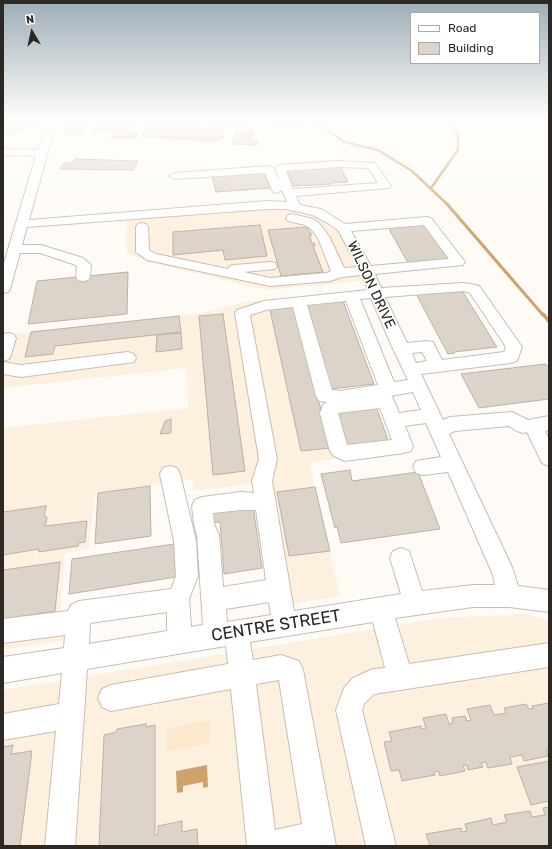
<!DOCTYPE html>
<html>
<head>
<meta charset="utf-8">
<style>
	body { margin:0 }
	#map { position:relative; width:552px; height:849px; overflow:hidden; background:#fefbf6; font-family:Rubik,sans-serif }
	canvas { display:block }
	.frame { position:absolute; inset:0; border:4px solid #2c2824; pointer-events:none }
	.legend { position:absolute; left:410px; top:12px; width:130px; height:52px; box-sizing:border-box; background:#fff; border:1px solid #aba9a7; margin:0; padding:5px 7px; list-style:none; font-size:12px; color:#2c2824 }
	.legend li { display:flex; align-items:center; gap:8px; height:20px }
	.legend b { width:20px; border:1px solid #aba9a7 }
	.north { position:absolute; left:12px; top:12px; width:40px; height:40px; -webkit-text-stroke:3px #fff; paint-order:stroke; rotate:351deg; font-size:11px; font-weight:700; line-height:16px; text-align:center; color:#2c2824 }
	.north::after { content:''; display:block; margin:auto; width:14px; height:18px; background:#2c2824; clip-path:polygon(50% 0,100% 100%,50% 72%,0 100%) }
</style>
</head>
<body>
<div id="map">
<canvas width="552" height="849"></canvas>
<div class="frame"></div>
<ul class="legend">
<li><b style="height:5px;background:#fff"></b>Road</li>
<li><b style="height:11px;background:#ddd4c9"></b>Building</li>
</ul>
<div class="north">N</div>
</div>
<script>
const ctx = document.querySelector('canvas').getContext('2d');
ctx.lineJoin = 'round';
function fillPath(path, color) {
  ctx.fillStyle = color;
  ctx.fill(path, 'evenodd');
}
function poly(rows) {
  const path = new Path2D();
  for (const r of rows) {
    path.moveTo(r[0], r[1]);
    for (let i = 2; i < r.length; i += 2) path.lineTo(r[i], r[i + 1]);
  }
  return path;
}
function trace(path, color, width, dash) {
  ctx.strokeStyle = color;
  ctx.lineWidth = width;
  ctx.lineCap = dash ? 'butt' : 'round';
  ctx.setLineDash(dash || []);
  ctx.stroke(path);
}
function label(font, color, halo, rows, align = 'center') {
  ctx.font = font + ' Rubik,sans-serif';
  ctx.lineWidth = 3.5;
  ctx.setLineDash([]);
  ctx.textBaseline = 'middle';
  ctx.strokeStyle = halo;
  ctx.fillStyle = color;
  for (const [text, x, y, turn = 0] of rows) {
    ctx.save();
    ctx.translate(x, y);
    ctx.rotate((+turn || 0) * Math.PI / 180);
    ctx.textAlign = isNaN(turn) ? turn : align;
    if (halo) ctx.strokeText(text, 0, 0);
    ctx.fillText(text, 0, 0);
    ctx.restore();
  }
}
const built = poly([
	[253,208,290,209,314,215,337,228,344,238,362,281,267,290,148,262,129,254,126,249,127,218],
	[291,297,334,459,312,462,311,471,340,596,272,607,254,483,194,491,193,479,94,494,89,549,65,553,60,612,69,631,65,640,3,650,3,428,188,408,187,368,3,388,3,335,198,314,245,302],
	[524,614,549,620,549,846,3,846,3,690,441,618]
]);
const green = poly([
	[210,720,211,743,167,751,167,728]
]);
const water = poly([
	[207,765,208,787,203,788,203,782,183,786,183,792,177,793,176,771]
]);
const streamFar2 = poly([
	[313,119,344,142,378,150,412,171,448,205],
	[431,188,458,150,458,133,446,119]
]);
const streamFar1 = poly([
	[447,204,543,315]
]);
const stream = poly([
	[543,314,549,321]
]);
const building = poly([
	[18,119,37,122,14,135,4,133,14,125,8,124,18,119],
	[75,119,91,119,79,135,63,134,75,119],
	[105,119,120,120,112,132,92,132,99,122,96,122,97,120,105,119],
	[272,119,297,119,297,121,304,121,305,124,274,125,272,119],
	[122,120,137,120,130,133,138,133,135,138,110,138,122,120],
	[210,123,226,123,221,137,224,137,223,139,220,139,219,141,203,141,210,123],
	[149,124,177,125,171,138,142,137,149,124],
	[179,126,194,126,193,130,205,130,201,140,172,139,179,126],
	[236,131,253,131,251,140,258,141,257,145,232,144,236,131],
	[75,159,138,161,133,170,60,169,64,163,72,163,75,159],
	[340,166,348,182,330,183,331,184,293,186,286,170,340,166],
	[264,171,270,188,216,192,212,176,264,171],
	[425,224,448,259,408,263,388,227,425,224],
	[260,225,267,256,225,260,223,250,173,255,173,232,260,225],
	[307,227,312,235,309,235,312,243,314,243,315,246,313,246,323,272,281,276,268,230,307,227],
	[128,272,127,314,28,324,37,281,128,272],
	[461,289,497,347,454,352,455,353,448,354,415,292,461,289],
	[343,301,374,384,331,389,306,305,343,301],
	[294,307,331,448,301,451,270,310,294,307],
	[223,314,245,471,213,475,199,316,223,314],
	[179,316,181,332,55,346,53,354,25,357,31,332,179,316],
	[181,333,182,349,156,352,157,335,181,333],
	[545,364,549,367,549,399,479,408,461,374,545,364],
	[376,406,389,443,347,448,336,411,376,406],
	[171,419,171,433,160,434,165,421,171,419],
	[350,470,352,481,418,472,440,529,341,543,337,527,335,528,321,474,350,470],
	[150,486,151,536,95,544,98,493,150,486],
	[315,487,330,551,289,556,277,492,315,487],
	[46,506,44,516,46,516,47,518,45,526,87,521,85,542,79,543,78,546,39,552,39,549,3,555,3,512,46,506],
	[253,506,262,568,224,574,220,522,209,523,208,512,253,506],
	[174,544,176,577,69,594,72,559,174,544],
	[60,562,55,611,3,619,3,570,60,562],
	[549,703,549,750,546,750,548,756,524,761,522,755,510,757,512,764,488,768,486,762,481,763,483,767,468,770,467,765,463,766,465,771,440,776,438,771,434,772,435,775,402,781,399,770,391,771,384,742,392,741,389,732,421,726,421,729,426,728,423,718,446,714,449,724,453,723,452,718,465,716,467,721,471,720,467,709,490,705,494,715,506,713,504,708,526,704,529,709,533,709,532,706,549,703],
	[146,724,146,727,155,725,155,835,158,835,158,826,182,821,182,832,197,829,198,846,99,846,104,735,116,732,117,729,146,724],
	[13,745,11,754,32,751,20,846,3,846,3,747,13,745],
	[549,761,549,801,531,805,517,767,549,761],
	[549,807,549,846,430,846,426,834,461,828,462,832,467,831,465,824,491,818,493,825,507,822,504,815,530,811,532,817,545,815,543,808,549,807]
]);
const minor = poly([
	[47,119,57,119,29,220,267,201,287,202,282,190,277,193,273,192,265,173,174,179,169,176,174,173,269,166,274,169,280,183,275,168,280,165,338,161,375,163,391,186,389,188,296,196,300,205,321,209,345,224,427,217,431,218,465,262,463,265,375,274,381,288,463,283,476,285,480,287,522,347,517,361,511,363,421,374,443,420,450,417,512,412,528,420,549,416,549,430,545,431,549,440,549,466,542,463,527,432,523,433,517,431,509,426,455,431,449,434,512,567,518,586,549,590,549,612,509,607,473,607,395,618,409,664,549,643,549,667,374,694,364,704,362,710,396,846,366,846,336,710,344,688,353,678,373,669,385,668,373,622,250,642,253,660,281,655,299,661,303,670,336,846,247,846,231,689,111,711,102,707,98,698,102,689,111,685,228,664,226,646,87,669,75,846,45,846,56,731,3,740,3,714,59,704,62,673,3,683,3,657,64,648,65,635,3,643,3,619,68,611,71,605,79,601,171,589,176,576,174,541,160,474,163,468,170,466,177,468,180,474,196,541,198,576,189,599,191,627,203,625,197,535,194,524,192,506,195,500,202,497,241,492,254,493,252,481,259,459,235,313,237,310,264,301,368,290,361,275,342,277,330,281,270,286,147,260,136,252,136,227,138,224,142,223,146,224,148,227,149,250,156,254,228,269,230,266,235,265,270,262,275,263,277,266,275,269,244,272,270,278,327,273,331,271,318,238,311,229,305,225,288,221,286,218,288,215,292,214,313,219,319,223,330,238,344,268,358,267,338,230,326,222,313,215,286,209,267,209,27,227,22,245,41,245,83,258,91,265,90,277,88,280,83,281,78,280,76,277,77,266,73,264,40,253,20,253,10,289,8,292,3,293,3,266,36,156,3,155,3,149,38,150,47,119],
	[338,167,368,168,378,183,293,189,286,171,338,167],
	[424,225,449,259,371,266,351,231,424,225],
	[463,291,470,293,506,347,504,352,442,360,433,342,427,341,407,343,385,297,463,291],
	[371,298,393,349,408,380,394,382,360,299,371,298],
	[346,301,378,385,340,391,332,390,307,305,346,301],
	[293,307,316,396,319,401,327,402,323,405,320,413,329,448,331,453,334,456,345,461,404,453,411,451,413,446,405,426,426,423,441,457,416,461,413,467,416,473,423,475,448,472,493,575,495,585,473,585,422,591,409,551,401,548,393,551,390,558,401,594,294,611,272,481,277,459,250,315,266,310,293,307],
	[422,352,427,361,416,363,412,353,422,352],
	[413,392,421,410,399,413,392,396,390,396,413,392],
	[380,408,392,440,347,445,338,413,380,408],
	[241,510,256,510,266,580,223,587,219,535,214,524,213,513,241,510],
	[269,602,271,615,227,622,226,609,269,602],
	[167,612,167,631,89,644,90,623,167,612],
	[279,680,302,824,275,830,256,684,279,680],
	[175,119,254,119,256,121,251,124,180,122,175,119],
	[8,333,13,334,16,338,11,355,9,359,3,361,3,334,8,333],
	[128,352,134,354,136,358,134,362,21,377,3,374,3,362,21,365,128,352]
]);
const streetNames = [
	["WILSON DRIVE",371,285,65]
];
const nearStreetnames = [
	["CENTRE STREET",276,626,-9]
];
fillPath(built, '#fef0de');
fillPath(green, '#fde8cd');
fillPath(water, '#cea36b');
trace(streamFar2, '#cea36b', 2.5);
trace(streamFar1, '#cea36b', 3);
trace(stream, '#cea36b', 3.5);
fillPath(building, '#ddd4c9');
trace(building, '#bab1a7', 1);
trace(minor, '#c7beb3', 2);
fillPath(minor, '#fff');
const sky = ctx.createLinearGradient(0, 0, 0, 238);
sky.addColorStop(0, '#9dadb6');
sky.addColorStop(0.5, '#fffdfb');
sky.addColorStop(1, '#fffdfb00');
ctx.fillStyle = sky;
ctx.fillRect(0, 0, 552, 238);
label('14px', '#2c2824', '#fff', streetNames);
label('17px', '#2c2824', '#fff', nearStreetnames);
</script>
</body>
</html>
